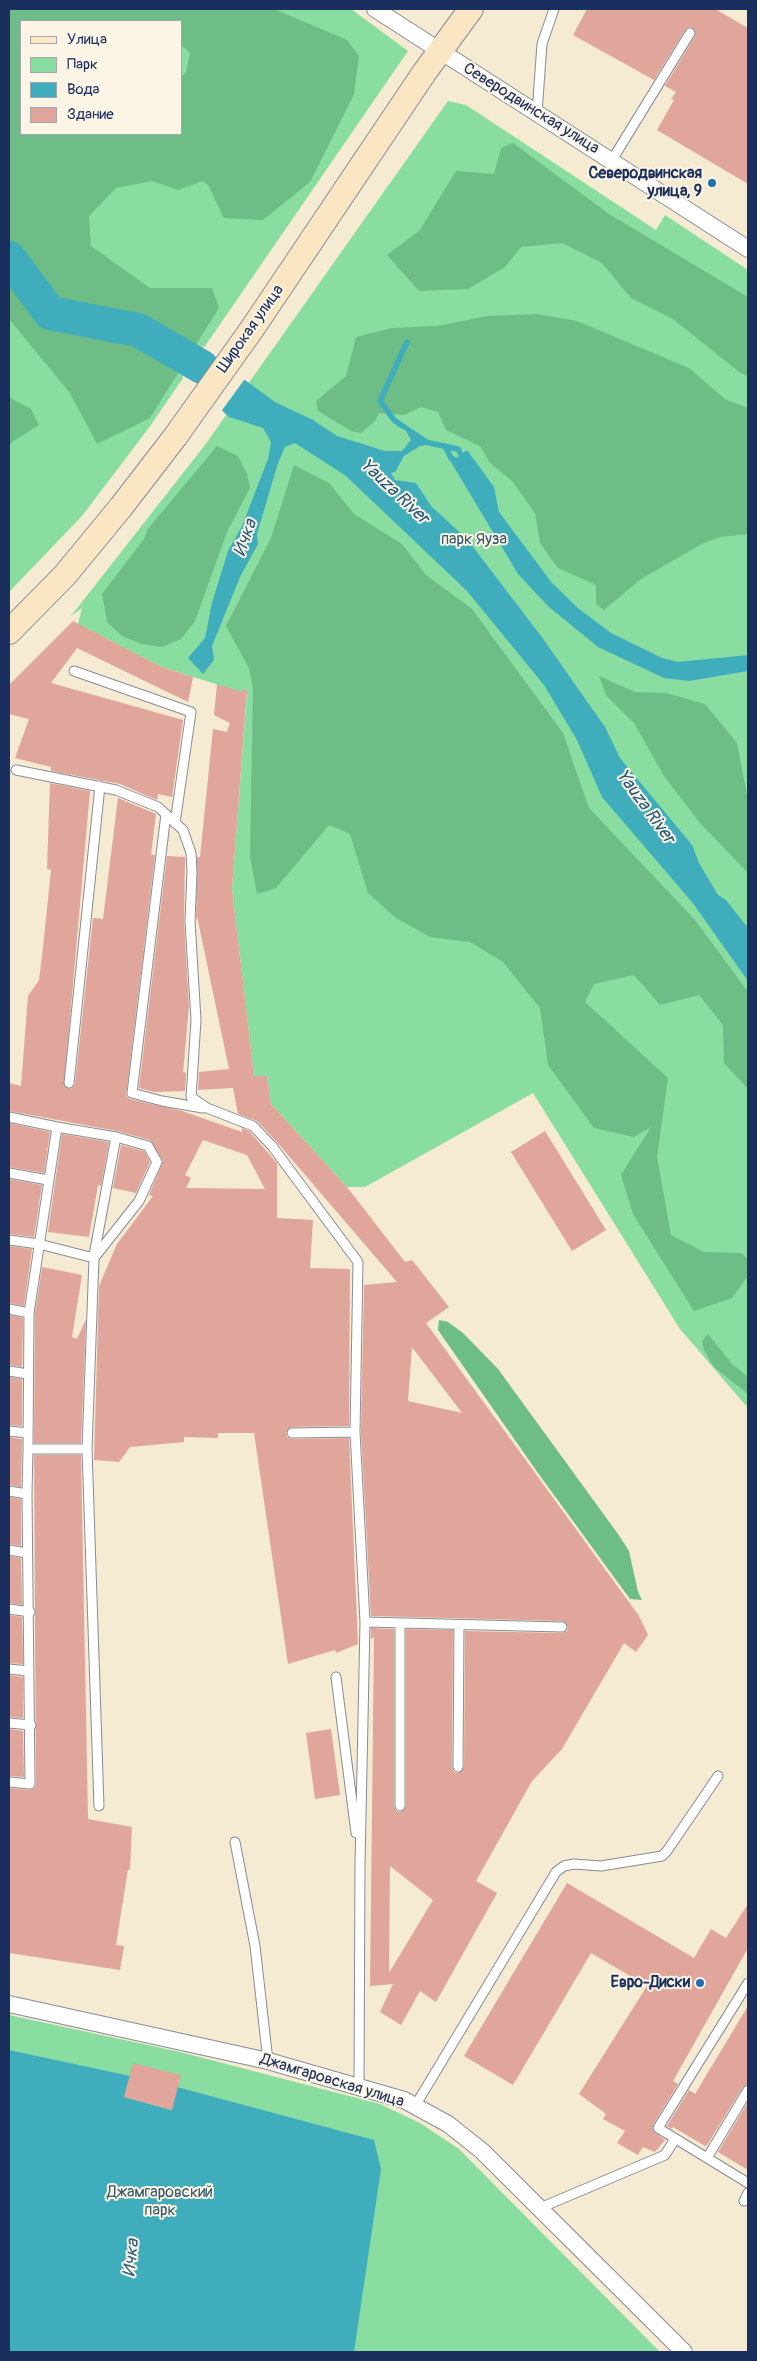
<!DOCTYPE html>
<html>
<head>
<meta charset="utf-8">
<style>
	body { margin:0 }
	#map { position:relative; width:757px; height:2361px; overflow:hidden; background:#f5ead2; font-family:Pangolin,sans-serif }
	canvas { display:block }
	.frame { position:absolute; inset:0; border:10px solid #1b2f5e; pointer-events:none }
	.legend { position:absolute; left:20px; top:20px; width:162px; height:115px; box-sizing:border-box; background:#fcf5e5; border:1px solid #a2a6af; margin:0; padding:6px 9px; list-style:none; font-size:15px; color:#1b2f5e }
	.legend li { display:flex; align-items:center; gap:10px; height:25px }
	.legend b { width:25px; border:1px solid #a2a6af }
</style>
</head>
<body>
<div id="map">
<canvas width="757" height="2361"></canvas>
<div class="frame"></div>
<ul class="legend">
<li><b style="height:6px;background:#fbe6c4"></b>Улица</li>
<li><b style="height:14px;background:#89dda0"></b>Парк</li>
<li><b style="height:14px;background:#3fadbc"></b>Вода</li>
<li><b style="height:14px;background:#e0a69b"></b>Здание</li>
</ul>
</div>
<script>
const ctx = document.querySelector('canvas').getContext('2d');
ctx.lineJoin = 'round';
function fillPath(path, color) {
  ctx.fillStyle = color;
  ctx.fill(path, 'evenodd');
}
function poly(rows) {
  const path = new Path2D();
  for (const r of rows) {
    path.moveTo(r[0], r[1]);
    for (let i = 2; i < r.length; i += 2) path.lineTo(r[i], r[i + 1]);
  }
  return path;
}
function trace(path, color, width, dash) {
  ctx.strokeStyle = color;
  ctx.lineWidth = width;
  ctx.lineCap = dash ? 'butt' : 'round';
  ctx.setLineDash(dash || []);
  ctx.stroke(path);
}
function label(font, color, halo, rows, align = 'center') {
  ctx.font = font + ' Pangolin,sans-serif';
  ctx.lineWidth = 4;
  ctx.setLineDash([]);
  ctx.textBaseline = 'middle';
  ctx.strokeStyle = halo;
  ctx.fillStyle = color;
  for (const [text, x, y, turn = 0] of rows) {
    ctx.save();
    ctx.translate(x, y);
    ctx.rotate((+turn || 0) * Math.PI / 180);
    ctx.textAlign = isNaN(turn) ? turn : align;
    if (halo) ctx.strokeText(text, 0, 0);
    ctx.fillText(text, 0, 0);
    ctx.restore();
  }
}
const green = poly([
	[9,9,351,9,408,51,148,429,82,516,9,592],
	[21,21,181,21,181,134,21,134],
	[448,101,466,105,656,230,665,215,748,270,748,1408,680,1329,533,1093,365,1187,347,1187,271,1104,267,1076,254,1076,232,889,247,694,162,667,78,624,82,608,71,616,205,445],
	[9,2015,180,2052,380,2104,420,2123,459,2149,660,2352,9,2352]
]);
const forest = poly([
	[9,9,274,9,347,40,359,56,354,94,310,182,263,220,224,218,208,185,202,181,178,190,152,181,116,188,89,216,91,246,150,288,212,288,219,308,150,418,97,444,70,393,9,319],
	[21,21,181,21,181,45,190,53,186,72,181,77,181,134,21,134],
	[513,143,609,214,748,297,748,377,738,371,673,319,631,298,602,263,562,243,521,247,505,267,468,289,419,291,387,255,420,230,456,171,494,174,501,148],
	[537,314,577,321,689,368,725,399,748,408,748,534,720,537,700,545,641,579,604,610,596,604,596,585,558,568,552,560,540,543,535,513,512,481,490,463,480,446,446,430,438,412,421,407,404,415,379,413,375,421,361,433,351,431,318,411,316,401,346,376,356,337,392,328,437,326,487,316],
	[9,397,31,409,39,425,9,444],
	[217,446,238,456,247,474,250,488,227,532,195,621,181,639,162,647,142,644,122,636,107,622,102,594,144,539,147,530],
	[294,465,329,483,354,514,402,544,426,575,472,609,563,733,589,808,695,920,748,992,748,1089,724,1063,723,1025,699,995,660,1005,634,975,594,984,585,1002,668,1078,657,1157,671,1235,704,1252,741,1253,748,1259,748,1276,732,1298,694,1311,633,1214,621,1175,651,1127,634,1137,594,1128,548,1065,540,1008,503,962,470,942,430,937,396,918,368,893,350,834,329,825,276,888,257,894,250,856,253,689,249,668,226,626,271,538],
	[599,676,635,692,666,693,705,704,737,743,748,800,748,873,700,823,664,776,634,723,606,695],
	[439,1320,448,1322,463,1333,498,1369,618,1534,629,1551,638,1592,642,1600,630,1599,538,1473,438,1330],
	[708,1334,732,1364,748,1377,748,1394,714,1367,704,1350,702,1341]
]);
const water = poly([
	[161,342,193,342,275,402,313,420,337,436,385,451,402,451,411,440,406,431,398,426,394,417,430,441,433,444,420,446,404,456,395,472,391,473,395,480,416,483,431,506,467,539,541,636,605,727,620,758,692,845,699,863,718,895,726,900,748,928,748,981,692,902,602,797,577,740,544,685,467,591,346,476,295,443,285,447,278,463,257,534,258,544,240,577,212,646,214,660,203,674,188,658,205,638,212,603,228,551,242,526,268,459,271,442,263,428,229,417,167,358],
	[467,450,494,487,499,512,552,583,578,608,611,633,662,658,678,662,748,655,748,671,689,681,664,678,598,647,549,607,518,574,451,462],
	[9,2050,130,2076,124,2097,171,2110,177,2087,374,2140,381,2169,354,2352,9,2352]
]);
const pier = poly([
	[203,346,247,376,220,413,182,377]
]);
const stream = poly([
	[401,425,394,420,380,401,407,342],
	[425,442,458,449,464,460],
	[445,446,451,458,460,463]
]);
const river = poly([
	[9,258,50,313,138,330,202,367]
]);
const building = poly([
	[587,9,715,9,748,28,748,184,657,130,674,100,671,99,676,92,665,86,695,36,695,30,690,27,685,30,654,80,573,35],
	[73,621,162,667,193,677,188,702,77,648,51,683,183,720,172,797,158,794,157,800,120,784,51,771,51,767,15,758,29,719,9,714,9,685],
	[217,684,242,692,243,689,247,690,232,889,254,1076,267,1076,271,1104,347,1187,405,1262,412,1260,449,1307,426,1323,639,1616,648,1635,636,1652,624,1643,562,1749,532,1781,476,1881,497,1893,436,2002,420,1991,401,2025,380,2012,393,1984,370,1986,374,1637,371,1639,371,1628,394,1629,394,1806,396,1811,400,1812,406,1806,406,1629,453,1630,452,1767,454,1772,458,1773,464,1767,465,1631,562,1633,567,1631,568,1627,562,1621,371,1616,361,1432,364,1285,397,1282,276,1141,257,1121,238,1114,233,1088,198,1090,199,1072,229,1069,197,916,196,923,196,921,197,857,200,857,213,729,227,732,230,723,214,715],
	[412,1347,462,1413,408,1401],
	[390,1866,433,1900,389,1973],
	[50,783,90,791,64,1086,71,1089,75,1084,93,918,103,919,118,798,156,814,151,855,155,855,126,1096,130,1099,182,1111,242,1132,242,1128,249,1131,277,1163,277,1218,313,1220,310,1268,350,1269,349,1426,292,1427,286,1433,287,1437,292,1439,349,1438,358,1644,336,1653,335,1650,288,1664,254,1433,218,1433,218,1438,184,1437,184,1442,130,1447,119,1462,94,1460,99,1286,117,1244,153,1196,149,1195,163,1161,150,1140,117,1131,9,1111,9,1083,21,1086,28,996,39,980,43,947,51,870,47,869],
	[203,1140,247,1155,265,1189,186,1188,191,1178,185,1175],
	[167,856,185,857,184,921,189,1006,183,1073,186,1072,185,1091,154,1092,139,1088],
	[9,1123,50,1132,44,1173,9,1167],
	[545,1131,606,1230,572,1251,511,1152],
	[62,1134,109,1142,101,1186,98,1185,89,1237,48,1232],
	[121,1145,144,1151,150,1162,136,1193,113,1188],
	[9,1179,42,1185,34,1237,9,1234],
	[9,1246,32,1249,24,1306,9,1303],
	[42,1267,82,1275,72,1337,77,1339,86,1319,81,1443,34,1443,35,1313],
	[9,1315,23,1318,22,1367,9,1365],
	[9,1377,22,1379,22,1426,9,1425],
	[9,1437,22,1439,21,1487,9,1485],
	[34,1455,81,1455,88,1819,132,1827,130,1870,128,1869,116,1945,124,1946,120,1970,9,1953,9,1788,30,1790,35,1788,36,1784],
	[9,1497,21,1499,21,1546,9,1544],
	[9,1556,21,1558,22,1605,9,1603],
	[9,1615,22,1617,23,1664,9,1663],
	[9,1675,23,1677,23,1718,9,1717],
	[9,1729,23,1731,24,1777,9,1776],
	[331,1729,340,1795,315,1799,306,1733],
	[567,1883,694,1958,711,1929,726,1938,748,1904,748,1948,673,2081,678,2084,653,2125,653,2131,665,2140,655,2152,643,2147,638,2155,617,2143,625,2131,603,2119,606,2114,579,2094,647,1986,591,1953,513,2085,464,2056],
	[748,2006,748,2084,743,2087,707,2145,705,2146,673,2127,672,2129,667,2126,689,2090,695,2094],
	[133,2063,181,2075,172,2110,124,2097],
	[748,2102,748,2170,718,2152]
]);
const lane = poly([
	[537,113,542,44,554,9],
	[612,160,690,33],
	[74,671,191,712,175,823],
	[16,770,116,790,158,807,183,830,191,853,192,872,190,921,196,1020,191,1097,207,1108,253,1126,272,1146,358,1262,355,1432,365,1622,360,1865,359,2086],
	[166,814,132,1093,162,1101,203,1108],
	[69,1083,100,786],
	[9,1117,57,1127,29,1313,28,1449,87,1449],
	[57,1127,116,1137,148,1146,157,1162,139,1201,94,1258],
	[9,1173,48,1180],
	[9,1240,39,1244,94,1258,87,1449,99,1806],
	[94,1255,116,1137],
	[9,1309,29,1313],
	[9,1371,28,1374],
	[9,1431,28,1433],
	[292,1433,355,1432],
	[9,1491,27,1494,28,1449],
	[9,1550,27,1553],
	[9,1609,30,1612],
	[365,1622,562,1627],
	[9,1669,29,1671],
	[336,1677,356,1833],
	[9,1723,31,1725],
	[458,1767,459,1625],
	[9,1782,30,1784,27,1494],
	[400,1806,400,1623],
	[235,1842,255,1946,268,2061],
	[748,1983,658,2128,748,2183],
	[415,2106,556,1872,564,1866,574,1864,601,1866,662,1856,667,1851,718,1776],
	[707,2158,748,2090],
	[744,2201,748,2193],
	[540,2208,665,2155,675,2139]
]);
const street = poly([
	[375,9,748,249],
	[9,2004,268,2061,404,2100,448,2124,482,2151,684,2352]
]);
const secondary = poly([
	[9,632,65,575,121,507,175,437,252,329,424,73,471,9]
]);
const markers = [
	[712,183,5,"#1f6fb2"],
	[700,1983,5,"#1f6fb2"]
];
const streetNames = [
	["Северодвинская улица",531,109,32],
	["Широкая улица",251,329,-55],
	["Джамгаровская улица",332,2081,17]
];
const poiNames = [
	["Северодвинская",702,174],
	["улица, 9",702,192],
	["Евро-Диски",690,1983]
];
const parkNames = [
	["парк Яуза",474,540],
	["Джамгаровский",160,2193],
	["парк",160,2211]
];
const waterNames = [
	["Yauza River",394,492,43],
	["Ичка",246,538,-71],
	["Yauza River",645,807,54],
	["Ичка",132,2258,-84]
];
fillPath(green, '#89dda0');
fillPath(forest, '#6ebc86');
fillPath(water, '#3fadbc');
fillPath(pier, '#f5ead2');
trace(stream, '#3fadbc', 5.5);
trace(river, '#3fadbc', 34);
fillPath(building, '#e0a69b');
trace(lane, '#888c98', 11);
trace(street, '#888c98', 18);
trace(secondary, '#888c98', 26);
trace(lane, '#fff', 9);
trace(street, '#fff', 16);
trace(secondary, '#fbe6c4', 24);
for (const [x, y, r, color] of markers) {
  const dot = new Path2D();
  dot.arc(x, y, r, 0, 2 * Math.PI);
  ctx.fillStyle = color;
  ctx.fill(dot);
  trace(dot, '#fcf5e5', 2);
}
label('16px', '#1b2f5e', '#fcf5e5', streetNames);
label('bold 16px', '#1b2f5e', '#fcf5e5', poiNames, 'right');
label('16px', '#365a6e', '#fcf5e5', parkNames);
label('italic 18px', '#285b7f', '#fcf5e5', waterNames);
</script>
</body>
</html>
